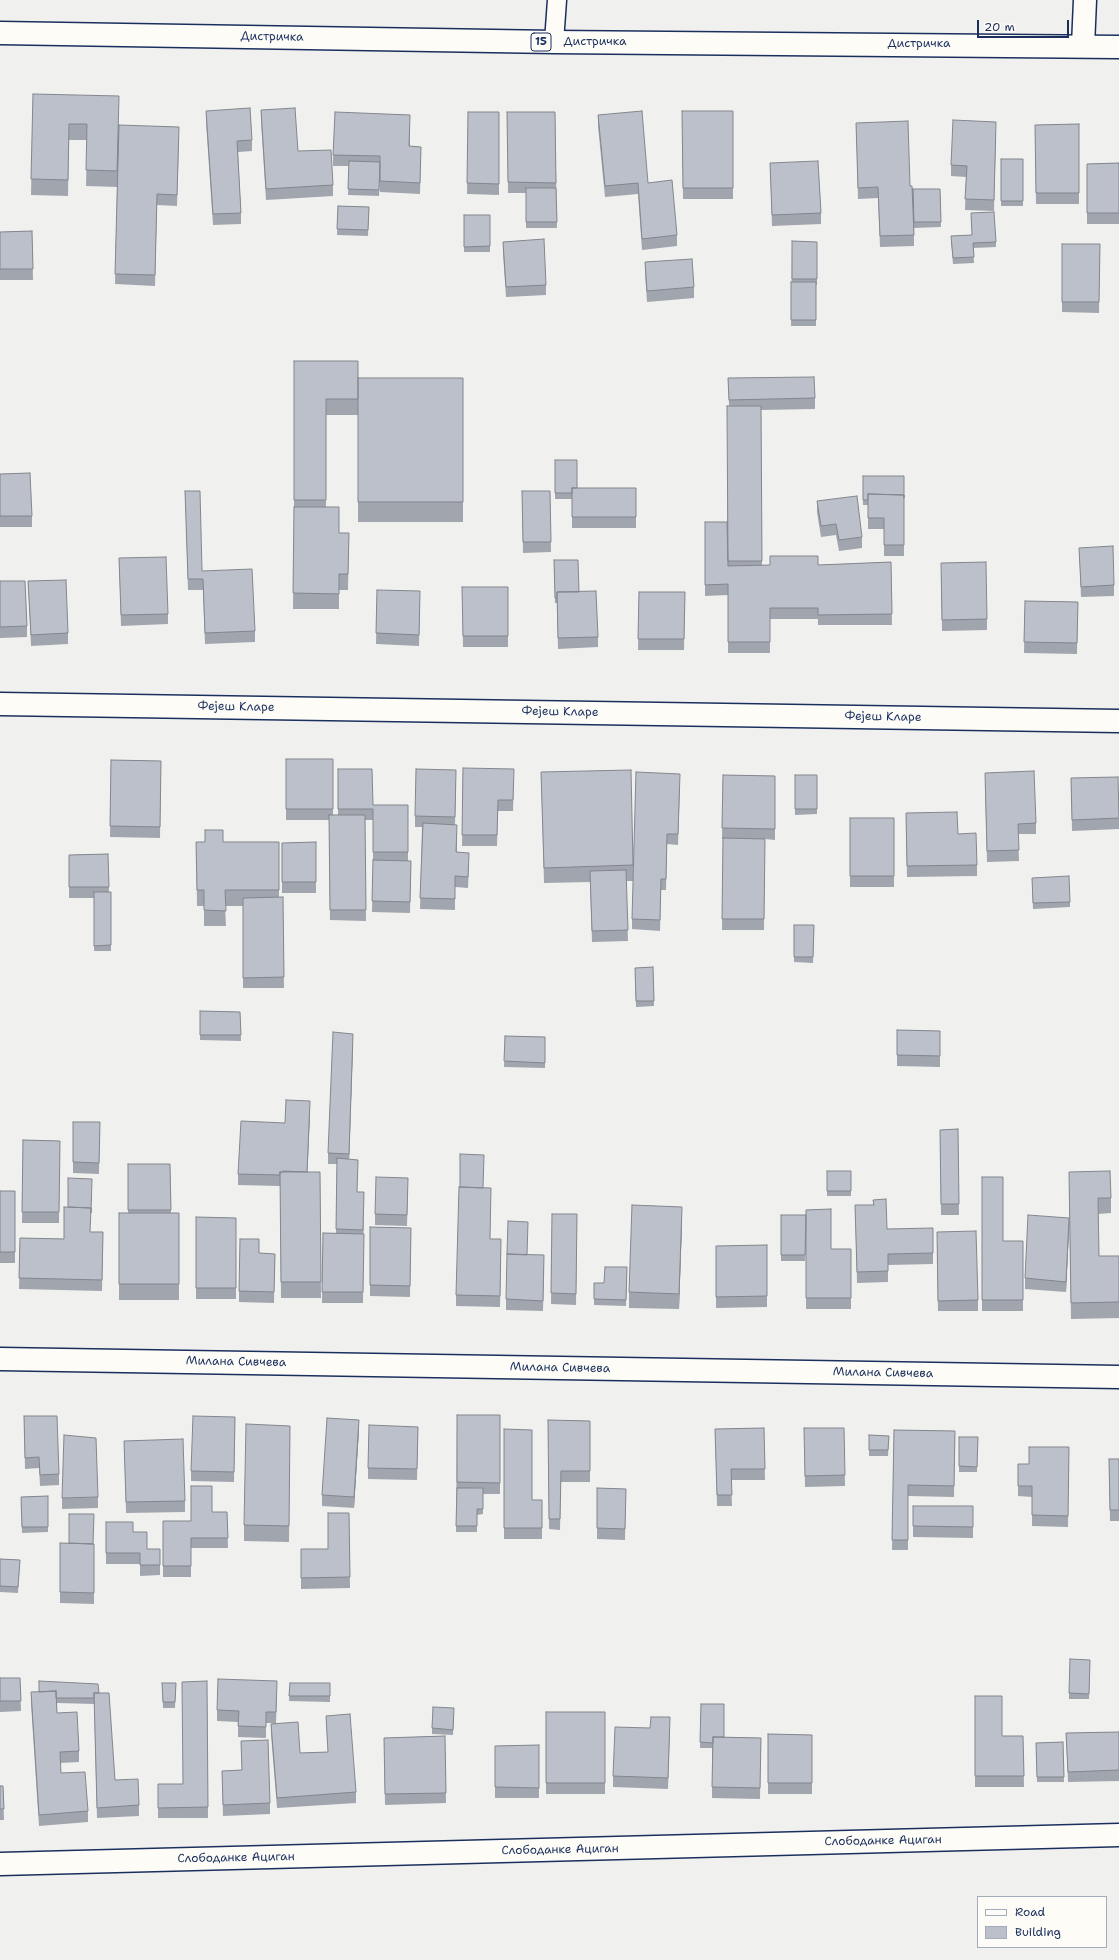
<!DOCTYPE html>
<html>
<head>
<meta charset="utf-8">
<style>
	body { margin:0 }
	#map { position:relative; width:1119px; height:1960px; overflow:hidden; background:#f0f0ee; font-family:"Shantell Sans",sans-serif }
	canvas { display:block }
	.legend { position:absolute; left:977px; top:1896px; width:130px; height:52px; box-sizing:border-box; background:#fdfcf7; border:1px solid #a3aaba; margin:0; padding:5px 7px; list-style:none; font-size:12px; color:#1b2f5e }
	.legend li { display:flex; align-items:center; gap:8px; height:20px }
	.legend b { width:20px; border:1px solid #a3aaba }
	.scale { position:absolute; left:977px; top:20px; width:92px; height:18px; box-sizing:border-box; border:2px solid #1b2f5e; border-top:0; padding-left:5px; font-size:12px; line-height:14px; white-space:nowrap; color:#1b2f5e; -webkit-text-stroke:3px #fdfcf7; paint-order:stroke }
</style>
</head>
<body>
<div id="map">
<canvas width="1119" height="1960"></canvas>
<ul class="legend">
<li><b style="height:5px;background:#fdfcf7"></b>Road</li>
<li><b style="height:11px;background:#bbc0ca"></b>Building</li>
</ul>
<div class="scale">20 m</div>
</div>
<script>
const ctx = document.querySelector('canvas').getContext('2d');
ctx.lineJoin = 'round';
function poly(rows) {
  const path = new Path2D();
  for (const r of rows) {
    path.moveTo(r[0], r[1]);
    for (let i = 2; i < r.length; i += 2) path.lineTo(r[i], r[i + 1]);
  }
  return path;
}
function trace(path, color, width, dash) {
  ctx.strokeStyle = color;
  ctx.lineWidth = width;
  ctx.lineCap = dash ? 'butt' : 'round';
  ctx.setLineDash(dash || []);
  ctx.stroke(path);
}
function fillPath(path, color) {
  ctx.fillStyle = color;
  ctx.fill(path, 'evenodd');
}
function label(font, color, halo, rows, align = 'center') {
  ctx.font = font + ' "Shantell Sans",sans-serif';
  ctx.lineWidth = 3;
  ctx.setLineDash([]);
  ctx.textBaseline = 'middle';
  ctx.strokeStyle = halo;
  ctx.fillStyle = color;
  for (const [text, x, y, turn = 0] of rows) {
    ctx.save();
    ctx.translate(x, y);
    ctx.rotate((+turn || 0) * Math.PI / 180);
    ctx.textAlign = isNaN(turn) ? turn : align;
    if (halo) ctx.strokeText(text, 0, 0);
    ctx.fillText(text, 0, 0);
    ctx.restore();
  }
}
const service = poly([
	[554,42,557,0]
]);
const minor = poly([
	[1083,46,1085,0],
	[0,704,1119,721],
	[0,1359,1119,1377],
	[0,1864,1119,1835]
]);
const primary = poly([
	[0,33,554,42,1119,47]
]);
const wall = poly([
	[33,94,119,125,179,138,177,206,157,205,155,286,115,284,117,187,86,186,87,140,69,140,68,196,31,195],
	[261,110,298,151,333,185,333,196,266,200,261,121],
	[206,111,252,140,252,151,238,152,241,213,241,224,213,225,206,122],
	[682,111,733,111,733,199,683,199],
	[468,112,499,112,499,195,467,194],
	[507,112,555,112,557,228,526,228,526,193,508,193],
	[598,115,648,183,677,235,677,246,642,250,638,194,605,197,598,126],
	[856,123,913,189,940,189,941,227,914,228,914,246,880,247,878,198,858,199],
	[1079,124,1079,204,1036,204,1035,125],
	[410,125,410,146,421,147,420,194,380,192,380,178,379,196,348,195,349,166,333,166,333,155],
	[996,133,994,211,965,210,966,177,951,176,951,165],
	[1001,159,1023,159,1023,206,1001,206],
	[770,163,821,213,821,224,772,226],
	[1119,163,1119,224,1087,224,1087,164],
	[338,206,369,207,368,236,337,235],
	[971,213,996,242,996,247,973,248,974,263,953,264,951,241,972,235],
	[464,215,490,215,490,252,464,252],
	[32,231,33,280,0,280,0,232],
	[792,241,817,242,817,285,816,285,816,326,791,326],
	[503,242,546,285,546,295,506,297,503,253],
	[1062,244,1100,244,1099,313,1062,312],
	[645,262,694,287,694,298,647,302,645,273],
	[294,361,358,378,463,378,463,522,358,522,358,379,358,415,326,415,326,507,339,533,349,533,348,590,339,590,339,609,293,609,294,507],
	[728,378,815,398,815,409,761,410,762,565,818,565,891,562,892,625,818,625,818,619,770,619,770,653,728,653,728,595,705,596,705,522,727,522,729,406],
	[555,460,577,488,636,488,636,528,572,528,572,499,555,499],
	[0,474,32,516,32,527,0,527],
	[863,476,904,476,904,556,884,556,884,529,868,529,868,505,863,505],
	[185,491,202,571,255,631,255,642,205,644,203,590,188,590],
	[522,491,550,491,551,552,523,553],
	[817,501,862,537,862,548,839,551,836,535,821,537,817,512],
	[1079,548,1114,585,1114,596,1081,597],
	[119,558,168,614,168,624,121,626],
	[554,560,579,592,598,637,598,647,558,649,557,603,555,603],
	[941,574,987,619,987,630,942,631],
	[0,581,27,626,27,637,0,638],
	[28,581,68,633,68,644,31,646],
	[462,587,508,587,508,647,463,647],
	[377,590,420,602,419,646,376,644],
	[639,592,685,592,684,650,638,650],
	[1025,601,1078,602,1077,654,1024,653],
	[286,759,333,759,333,815,338,815,338,769,373,805,408,805,408,861,411,861,410,913,372,912,373,860,373,820,365,820,366,921,330,920,329,820,286,820],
	[111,760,161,761,160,838,110,837],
	[463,768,514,780,513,811,498,811,497,846,462,846],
	[541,772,633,865,633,881,626,881,628,941,592,942,590,882,544,883],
	[723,775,775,776,775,840,765,839,764,930,722,930,723,839,722,839],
	[795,775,817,775,817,814,795,815],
	[1071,778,1119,806,1119,829,1072,831],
	[456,781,455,825,457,836,457,852,469,864,468,888,455,887,455,910,420,909,422,827,415,827,415,816],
	[985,783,1036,823,1036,834,1018,834,1019,861,987,862],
	[680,785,678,845,667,844,666,890,661,890,660,931,632,929,632,919],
	[906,813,958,834,977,865,977,876,907,877],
	[850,818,894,818,894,887,850,887],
	[205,830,223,842,279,842,279,897,283,897,284,988,243,988,243,906,225,906,226,926,204,926,204,906,197,906,196,842,205,842],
	[316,842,316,893,282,893,282,843],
	[108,854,109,892,111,892,111,951,94,951,94,898,69,898,69,855],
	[1032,878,1070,902,1070,907,1033,909],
	[794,925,814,925,813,963,794,962],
	[653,967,654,1006,636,1007,635,968],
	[200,1011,240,1012,241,1041,200,1040],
	[897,1030,940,1031,940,1067,897,1066],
	[505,1036,545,1037,545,1068,504,1067],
	[353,1044,349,1159,357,1192,364,1192,363,1303,322,1303,323,1233,336,1233,337,1164,328,1164,328,1153],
	[310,1112,307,1172,320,1172,321,1298,281,1298,280,1186,238,1185,238,1174,285,1123],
	[73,1122,100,1122,99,1174,73,1173],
	[958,1129,959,1215,941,1215,940,1130],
	[23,1140,60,1141,59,1223,22,1223],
	[128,1164,170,1164,171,1213,179,1213,179,1300,119,1300,119,1213,128,1213],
	[827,1171,851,1171,851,1196,827,1196],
	[982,1177,1003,1241,1023,1241,1023,1311,982,1311],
	[1069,1188,1111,1198,1111,1213,1098,1214,1099,1256,1119,1256,1119,1318,1071,1319],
	[408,1189,407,1226,375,1225,375,1214],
	[0,1191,15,1191,15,1263,0,1263],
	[873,1200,887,1229,933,1253,933,1264,888,1265,888,1282,857,1283,855,1205,873,1205],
	[831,1209,831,1249,851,1249,851,1309,806,1309,806,1220,805,1261,781,1261,781,1215,806,1215,806,1210],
	[552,1214,577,1214,576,1305,551,1304],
	[196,1217,236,1218,236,1299,196,1299],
	[682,1223,679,1309,629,1308,629,1292],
	[370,1227,411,1228,410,1297,370,1296],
	[1069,1229,1066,1292,1025,1289,1025,1278],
	[103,1232,102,1291,19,1289,20,1238,64,1239],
	[490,1239,501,1250,500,1307,456,1306,456,1295],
	[937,1243,978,1300,978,1311,938,1311],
	[767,1245,767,1307,716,1308,716,1246],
	[259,1253,275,1254,274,1303,239,1302,239,1291],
	[527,1255,544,1266,543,1311,506,1310,506,1299],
	[627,1267,626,1306,594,1305,594,1283,604,1283],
	[457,1415,500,1415,500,1494,483,1494,483,1514,477,1515,477,1532,456,1532],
	[24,1416,59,1474,59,1485,40,1486,39,1468,25,1469],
	[235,1417,234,1482,191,1481,191,1471],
	[548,1420,590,1421,590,1482,561,1482,560,1530,549,1529],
	[290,1426,289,1542,244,1541,244,1525],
	[418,1427,417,1480,368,1479,368,1468],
	[764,1428,765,1480,731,1480,732,1506,717,1506,715,1429],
	[804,1428,844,1428,845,1486,805,1487],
	[504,1429,532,1500,542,1500,542,1539,504,1539],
	[359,1430,354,1508,322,1506,322,1495],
	[894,1430,955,1431,954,1497,908,1496,908,1550,892,1550],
	[869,1435,889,1436,888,1456,869,1456],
	[959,1437,978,1437,977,1472,959,1472],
	[124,1441,185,1501,185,1512,126,1513],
	[1069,1447,1068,1527,1032,1526,1032,1497,1018,1496,1018,1464,1029,1464],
	[1109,1459,1119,1459,1119,1521,1110,1521],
	[597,1488,626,1489,625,1540,597,1539],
	[48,1496,48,1532,22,1533,21,1497],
	[98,1497,98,1508,62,1509,62,1498],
	[913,1506,973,1506,973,1538,913,1537],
	[212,1512,227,1512,228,1548,191,1548,191,1577,163,1577,163,1521,191,1521],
	[349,1513,350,1588,301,1589,301,1549,328,1549],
	[106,1522,133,1532,147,1549,160,1549,160,1575,140,1576,140,1564,106,1564],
	[60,1543,94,1544,94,1604,60,1603],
	[0,1559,20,1560,18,1593,0,1592],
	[1090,1660,1089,1699,1069,1699,1069,1693],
	[0,1678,20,1678,21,1711,0,1712],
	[207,1681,208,1818,158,1818,158,1784,183,1784],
	[162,1683,176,1683,175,1708,163,1708],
	[290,1683,330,1683,330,1702,289,1701],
	[31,1692,99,1693,115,1780,139,1805,139,1816,97,1818,94,1704,57,1703,57,1713,79,1751,79,1762,60,1763,61,1773,88,1811,88,1822,39,1826,31,1703],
	[277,1692,276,1723,300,1753,328,1752,326,1716,356,1792,356,1803,277,1808,271,1734,271,1724,275,1723,266,1723,266,1738,238,1737,238,1722,217,1721,217,1710],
	[975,1696,1002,1736,1023,1736,1024,1787,975,1787],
	[701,1704,724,1737,761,1738,760,1799,712,1798,712,1748,700,1748],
	[546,1712,605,1712,605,1794,546,1794],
	[454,1714,453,1735,432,1734,432,1728],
	[650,1728,670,1728,668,1789,613,1787,613,1776],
	[1119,1732,1119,1781,1068,1782,1066,1733],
	[768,1734,812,1735,812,1794,768,1794],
	[445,1736,446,1803,385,1805,384,1738],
	[241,1741,270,1803,270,1814,223,1816,222,1771,242,1770],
	[1063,1742,1064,1782,1037,1782,1036,1743],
	[539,1745,539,1798,495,1798,495,1746],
	[0,1786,3,1786,4,1820,0,1820]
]);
const shadedWall = poly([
	[353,1034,353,1044,349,1164,349,1154],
	[310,1101,310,1112,307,1183,307,1172],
	[682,1207,682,1223,679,1309,679,1294],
	[1069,1218,1069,1229,1066,1292,1066,1282],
	[359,1420,359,1430,354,1508,354,1497]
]);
const building = poly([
	[33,94,119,96,117,171,86,170,87,124,69,124,68,180,31,179,33,94],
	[250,108,252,140,237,141,241,213,213,214,206,111,250,108],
	[295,108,298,151,331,150,333,185,266,189,261,110,295,108],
	[642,111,648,183,672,180,677,235,642,239,638,183,605,186,598,115,642,111],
	[682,111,733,111,733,188,683,188,682,111],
	[335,112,410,115,409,146,421,147,420,183,380,181,380,156,333,155,335,112],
	[468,112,499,112,499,184,467,183,468,112],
	[507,112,555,112,556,183,508,182,507,112],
	[953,120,996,122,994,200,965,199,967,166,951,165,953,120],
	[908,121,910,186,912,186,914,235,880,236,878,187,858,188,856,123,908,121],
	[1079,124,1079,193,1036,193,1035,125,1079,124],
	[119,125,179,127,177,195,157,194,155,275,115,274,119,125],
	[1001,159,1023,159,1023,201,1001,201,1001,159],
	[349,161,380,162,379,190,348,189,349,161],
	[818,161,821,213,772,215,770,163,818,161],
	[1119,163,1119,213,1087,213,1087,164,1119,163],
	[526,188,556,188,557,222,526,222,526,188],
	[913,189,940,189,941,222,914,222,913,189],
	[338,206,369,207,368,230,337,229,338,206],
	[994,212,996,242,973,243,974,257,953,258,951,236,972,235,971,213,994,212],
	[464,215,490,215,490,246,464,247,464,215],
	[32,231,33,269,0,269,0,232,32,231],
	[544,239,546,285,506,287,503,242,544,239],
	[792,241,817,242,817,279,792,279,792,241],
	[1062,244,1100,244,1099,302,1062,302,1062,244],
	[692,259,694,287,647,291,645,262,692,259],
	[791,282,816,282,816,320,791,320,791,282],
	[294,361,358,361,358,399,326,399,326,500,294,500,294,361],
	[814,377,815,398,729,400,728,378,814,377],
	[358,378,463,378,463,502,358,502,358,378],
	[727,406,761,406,762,561,728,561,727,406],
	[555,460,577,460,577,488,572,488,572,493,555,493,555,460],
	[30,473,32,516,0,516,0,474,30,473],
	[863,476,904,476,904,498,904,495,868,494,868,500,863,500,863,476],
	[572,488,636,488,636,517,572,517,572,488],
	[185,491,200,491,202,571,252,569,255,631,205,633,203,579,188,579,185,491],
	[522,491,550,491,551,542,523,542,522,491],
	[868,494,904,495,904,545,884,545,884,518,868,518,868,494],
	[857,496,862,537,839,540,836,524,821,526,817,501,857,496],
	[294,507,339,507,339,533,349,533,348,574,339,574,339,594,293,593,294,507],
	[705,522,727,522,728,566,770,565,770,556,818,556,818,565,891,562,892,614,818,615,818,608,770,608,770,642,728,642,728,584,705,585,705,522],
	[1113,546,1114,585,1081,587,1079,548,1113,546],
	[166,557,168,614,121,615,119,558,166,557],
	[554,560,578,560,579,592,557,592,557,598,555,598,554,560],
	[986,562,987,619,942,620,941,563,986,562],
	[66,580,68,633,31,635,28,581,66,580],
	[0,581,25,581,27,626,0,627,0,581],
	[462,587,508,587,508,636,463,636,462,587],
	[377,590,420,591,419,635,376,633,377,590],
	[596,591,598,637,558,638,557,592,596,591],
	[639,592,685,592,684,639,638,639,639,592],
	[1025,601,1078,602,1077,643,1024,642,1025,601],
	[286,759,333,759,333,809,286,809,286,759],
	[111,760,161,761,160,827,110,826,111,760],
	[463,768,514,769,513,800,498,800,497,835,462,835,463,768],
	[338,769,372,769,373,805,408,805,408,852,373,852,373,809,338,809,338,769],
	[416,769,456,770,455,817,415,816,416,769],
	[631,770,633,865,544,868,541,772,631,770],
	[1034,771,1036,823,1018,824,1019,850,987,851,985,773,1034,771],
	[636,772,680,774,678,834,667,834,666,879,661,879,660,920,632,919,636,772],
	[723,775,775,776,775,829,722,828,723,775],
	[795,775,817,775,817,809,795,809,795,775],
	[1118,777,1119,818,1072,820,1071,778,1118,777],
	[957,812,958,834,976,833,977,865,907,866,906,813,957,812],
	[329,815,365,815,366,910,330,910,329,815],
	[850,818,894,818,894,876,850,876,850,818],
	[423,823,457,825,456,852,469,853,468,877,455,876,455,899,420,898,423,823],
	[205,830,223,830,223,842,279,842,279,890,225,890,226,911,204,910,204,890,197,890,196,842,205,842,205,830],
	[723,838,765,839,764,919,722,919,723,838],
	[316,842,316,882,282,882,282,843,316,842],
	[108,854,109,887,69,887,69,855,108,854],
	[373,860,411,861,410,902,372,901,373,860],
	[626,870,628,930,592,931,590,871,626,870],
	[1069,876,1070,902,1033,903,1032,878,1069,876],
	[94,892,111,892,111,945,94,946,94,892],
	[283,897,284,977,243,978,243,898,283,897],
	[794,925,814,925,813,957,794,957,794,925],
	[653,967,654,1001,636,1001,635,968,653,967],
	[200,1011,240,1012,241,1035,200,1035,200,1011],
	[897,1030,940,1031,940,1056,897,1055,897,1030],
	[333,1032,353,1034,349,1154,328,1153,333,1032],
	[505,1036,545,1037,545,1063,504,1061,505,1036],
	[286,1100,310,1101,307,1172,283,1171,283,1172,280,1172,280,1175,238,1174,241,1121,285,1123,286,1100],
	[73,1122,100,1122,99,1163,73,1162,73,1122],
	[958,1129,959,1204,941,1204,940,1130,958,1129],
	[23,1140,60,1141,59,1212,22,1212,23,1140],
	[460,1154,484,1155,483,1188,460,1187,460,1154],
	[337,1158,358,1160,357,1192,364,1192,363,1230,336,1229,337,1158],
	[128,1164,170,1164,171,1210,128,1210,128,1164],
	[827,1171,851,1171,851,1191,827,1191,827,1171],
	[1110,1171,1111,1198,1098,1198,1099,1256,1119,1256,1119,1302,1071,1303,1069,1172,1110,1171],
	[280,1172,320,1172,321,1282,281,1282,280,1172],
	[376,1177,408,1178,407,1215,375,1214,376,1177],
	[982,1177,1003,1177,1003,1241,1023,1241,1023,1300,982,1300,982,1177],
	[68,1178,92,1179,91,1213,91,1208,68,1207,68,1178],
	[459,1187,491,1188,490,1239,501,1239,500,1296,456,1295,459,1187],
	[0,1191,15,1191,15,1252,0,1252,0,1191],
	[886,1199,887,1229,933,1228,933,1253,888,1254,888,1271,857,1272,855,1205,874,1205,873,1200,886,1199],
	[632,1205,682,1207,679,1294,629,1292,632,1205],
	[64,1207,91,1208,90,1232,103,1232,102,1280,19,1278,20,1238,64,1239,64,1207],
	[831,1209,831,1249,851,1249,851,1298,806,1298,806,1210,831,1209],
	[119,1213,179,1213,179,1284,119,1284,119,1213],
	[552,1214,577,1214,576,1294,551,1293,552,1214],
	[781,1215,806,1215,805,1255,781,1255,781,1215],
	[1028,1215,1069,1218,1066,1282,1025,1278,1028,1215],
	[196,1217,236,1218,236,1288,196,1288,196,1217],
	[508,1221,528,1222,527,1255,507,1254,508,1221],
	[370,1227,411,1228,410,1286,370,1285,370,1227],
	[976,1231,978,1300,938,1301,937,1232,976,1231],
	[323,1233,364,1234,363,1292,322,1292,323,1233],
	[240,1239,259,1239,259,1253,275,1254,274,1292,239,1291,240,1239],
	[767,1245,767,1296,716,1297,716,1246,767,1245],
	[507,1254,544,1255,543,1301,506,1299,507,1254],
	[605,1267,627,1267,626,1300,594,1299,594,1283,604,1283,605,1267],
	[457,1415,500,1415,500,1483,457,1482,457,1415],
	[24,1416,57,1416,59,1474,40,1475,39,1457,25,1458,24,1416],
	[193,1416,235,1417,234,1472,191,1471,193,1416],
	[327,1418,359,1420,354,1497,322,1495,327,1418],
	[548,1420,590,1421,590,1471,561,1471,560,1519,549,1519,548,1420],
	[246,1424,290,1426,289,1526,244,1525,246,1424],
	[369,1425,418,1427,417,1469,368,1468,369,1425],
	[764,1428,765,1469,731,1469,732,1495,717,1495,715,1429,764,1428],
	[804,1428,844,1428,845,1475,805,1476,804,1428],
	[504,1429,532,1430,532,1500,542,1500,542,1528,504,1528,504,1429],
	[894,1430,955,1431,954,1486,908,1485,908,1540,892,1540,894,1430],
	[64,1435,96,1438,98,1497,62,1498,64,1435],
	[869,1435,889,1436,888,1450,869,1450,869,1435],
	[959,1437,978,1437,977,1467,959,1466,959,1437],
	[183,1439,185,1501,126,1502,124,1441,183,1439],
	[1029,1447,1069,1447,1068,1516,1032,1515,1032,1486,1018,1486,1018,1464,1029,1464,1029,1447],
	[1109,1459,1119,1459,1119,1510,1110,1510,1109,1459],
	[191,1486,212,1486,212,1512,227,1512,228,1538,191,1538,191,1566,163,1566,163,1521,191,1521,191,1486],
	[457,1488,483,1488,483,1509,477,1509,477,1526,456,1526,457,1488],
	[597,1488,626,1489,625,1529,597,1528,597,1488],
	[48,1496,48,1527,22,1527,21,1497,48,1496],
	[913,1506,973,1506,973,1527,913,1526,913,1506],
	[328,1513,349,1513,350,1577,301,1578,301,1549,328,1549,328,1513],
	[69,1514,94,1514,93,1544,69,1543,69,1514],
	[106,1522,133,1522,133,1532,147,1532,147,1549,160,1549,160,1565,140,1565,140,1553,106,1553,106,1522],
	[60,1543,94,1544,94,1593,60,1592,60,1543],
	[0,1559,20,1560,18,1587,0,1586,0,1559],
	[1070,1659,1090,1660,1089,1694,1069,1693,1070,1659],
	[0,1678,20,1678,21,1701,0,1701,0,1678],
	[218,1679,277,1681,276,1712,266,1712,266,1727,238,1726,239,1711,217,1710,218,1679],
	[39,1681,98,1684,99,1693,94,1693,94,1698,56,1698,56,1691,39,1692,39,1681],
	[207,1681,208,1807,158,1808,158,1784,183,1784,182,1682,207,1681],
	[162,1683,176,1683,175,1702,163,1702,162,1683],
	[290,1683,330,1683,330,1696,289,1696,290,1683],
	[56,1691,57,1713,77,1712,79,1751,60,1752,61,1773,85,1772,88,1811,39,1815,31,1692,56,1691],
	[94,1693,109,1693,115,1780,138,1779,139,1805,97,1808,94,1693],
	[975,1696,1002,1696,1002,1736,1023,1736,1024,1776,975,1776,975,1696],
	[701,1704,724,1704,724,1737,713,1737,713,1743,700,1742,701,1704],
	[433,1707,454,1708,453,1730,432,1728,433,1707],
	[546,1712,605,1712,605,1783,546,1783,546,1712],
	[350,1714,356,1792,277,1798,271,1724,298,1722,300,1753,328,1752,326,1716,350,1714],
	[651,1717,670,1717,668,1778,613,1776,615,1727,650,1728,651,1717],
	[1119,1732,1119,1770,1068,1772,1066,1733,1119,1732],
	[768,1734,812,1735,812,1783,768,1783,768,1734],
	[445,1736,446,1793,385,1794,384,1738,445,1736],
	[713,1737,761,1738,760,1788,712,1787,713,1737],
	[268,1740,270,1803,223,1805,222,1771,242,1770,241,1741,268,1740],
	[1063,1742,1064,1777,1037,1777,1036,1743,1063,1742],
	[539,1745,539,1788,495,1787,495,1746,539,1745],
	[0,1786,3,1786,4,1809,0,1809,0,1786]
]);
const shields = [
	[541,42,20]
];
const shieldNames = [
	["15",541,42]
];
const streetNames = [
	["Дистричка",272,37,1],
	["Дистричка",595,42],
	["Дистричка",919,44],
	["Фејеш Кларе",236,707,1],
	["Фејеш Кларе",560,712,1],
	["Фејеш Кларе",883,717,1],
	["Милана Сивчева",236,1362,1],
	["Милана Сивчева",560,1368,1],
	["Милана Сивчева",883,1373,1],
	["Слободанке Ациган",883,1841,-1],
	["Слободанке Ациган",560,1850,-1],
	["Слободанке Ациган",236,1858,-1]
];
trace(service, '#1b2f5e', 21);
trace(minor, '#1b2f5e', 25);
trace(primary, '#1b2f5e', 25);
trace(service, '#fdfcf7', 18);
trace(minor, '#fdfcf7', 22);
trace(primary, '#fdfcf7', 22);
fillPath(wall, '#a1a5ae');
fillPath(shadedWall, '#83868d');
fillPath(building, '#bbc0ca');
trace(building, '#83868d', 1);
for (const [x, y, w] of shields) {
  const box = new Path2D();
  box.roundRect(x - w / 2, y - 9, w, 18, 3);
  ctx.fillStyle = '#fdfcf7';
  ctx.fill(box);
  trace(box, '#1b2f5e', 1);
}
label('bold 11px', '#1b2f5e', null, shieldNames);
label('12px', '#1b2f5e', '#fdfcf7', streetNames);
</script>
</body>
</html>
